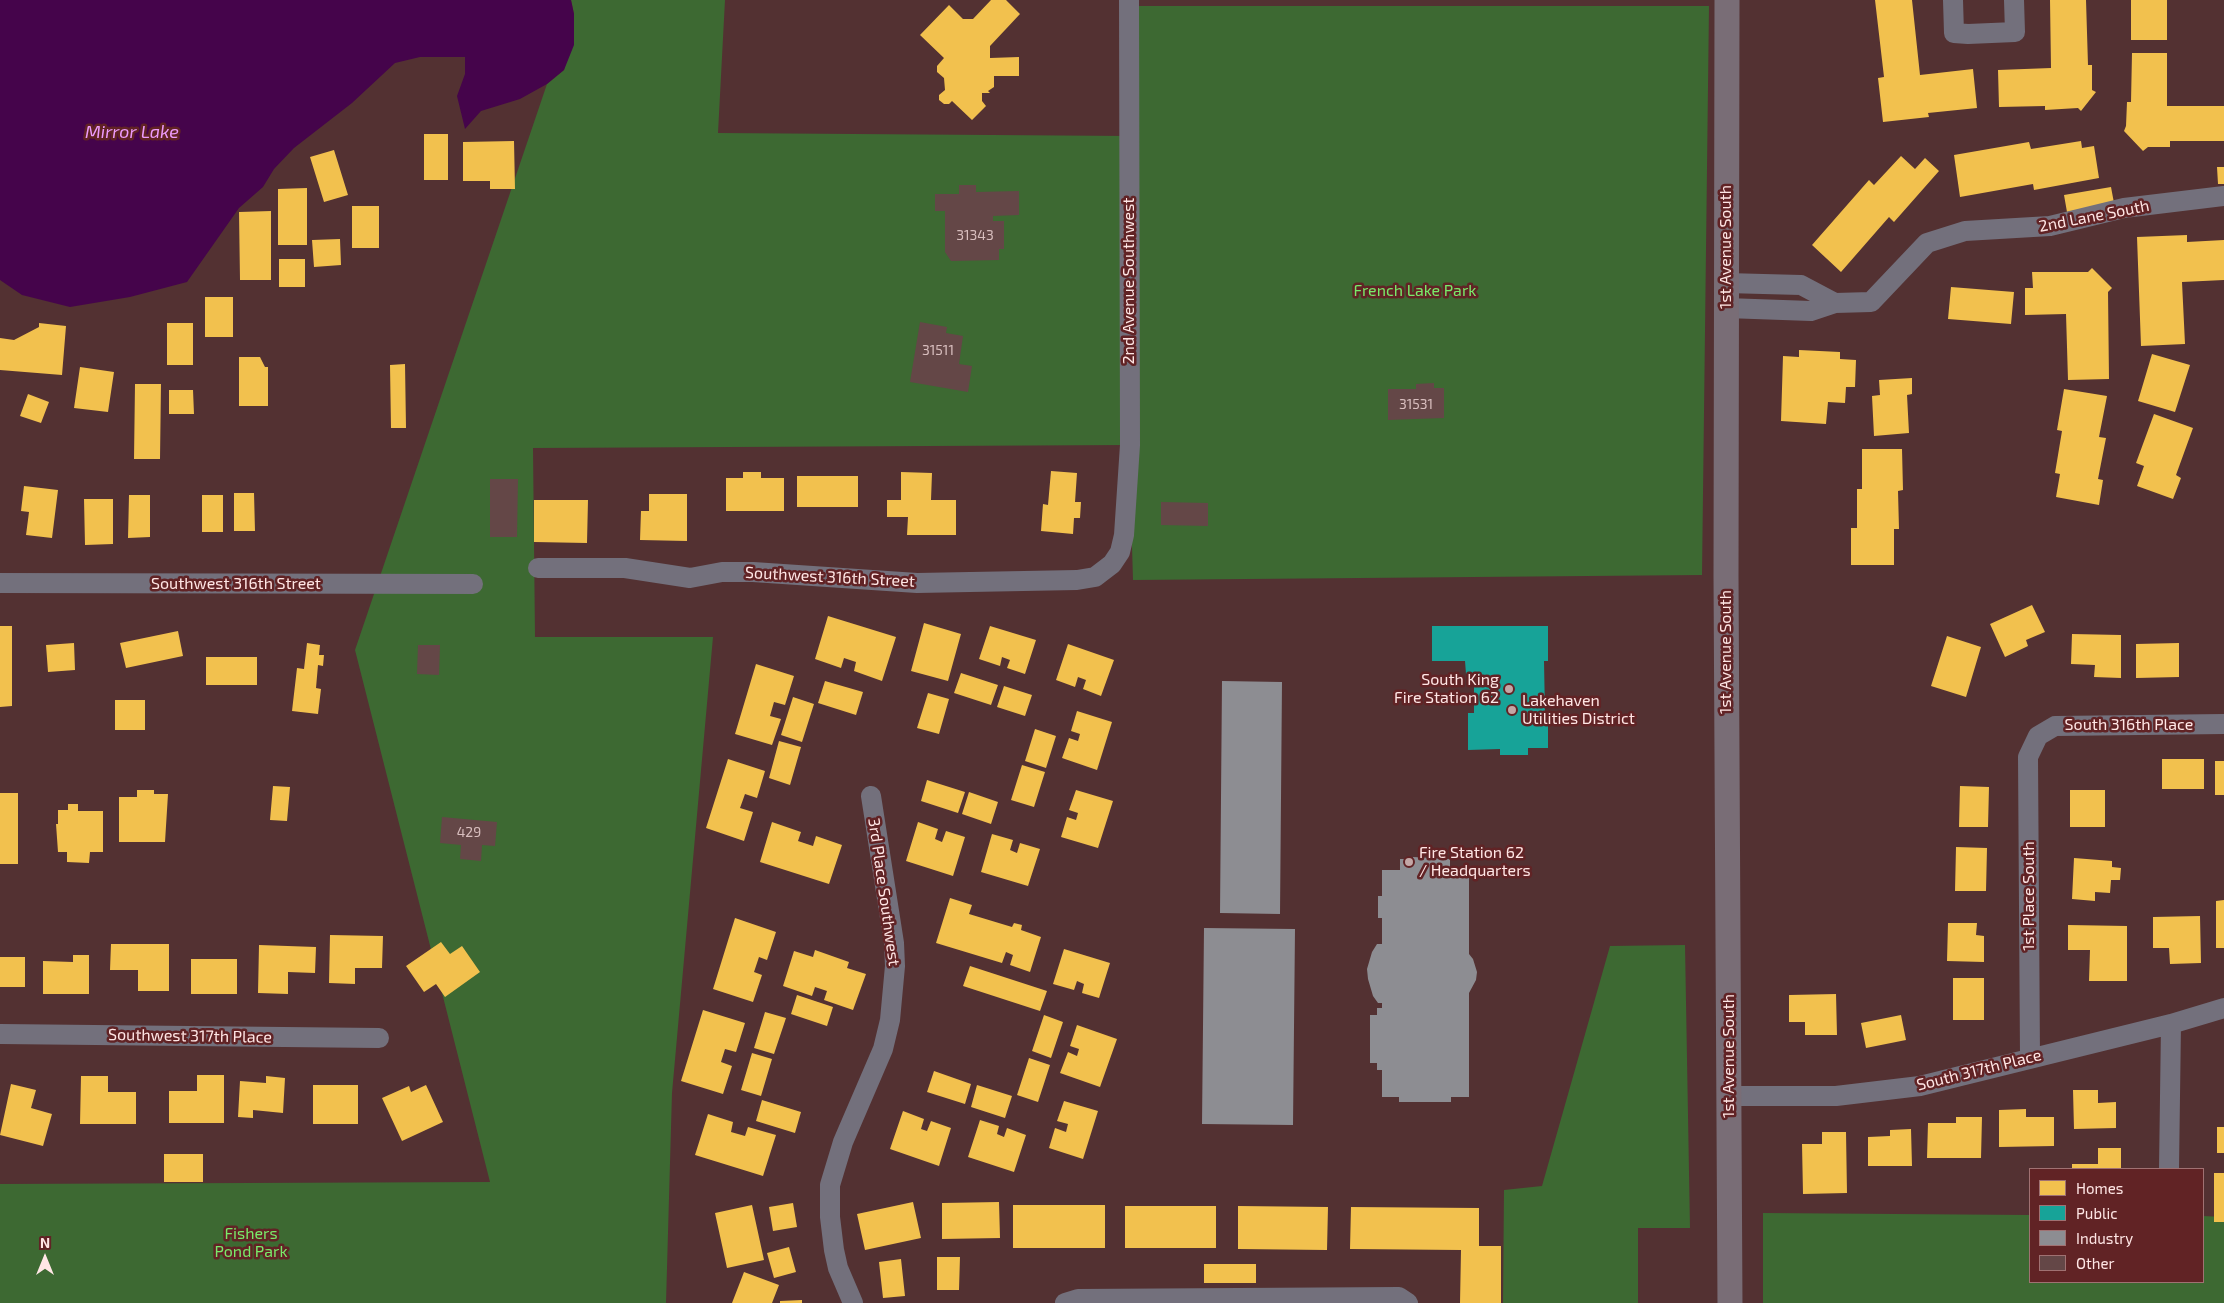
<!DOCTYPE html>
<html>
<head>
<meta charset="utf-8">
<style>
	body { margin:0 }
	#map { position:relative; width:2224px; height:1303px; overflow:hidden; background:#533132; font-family:"Exo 2",sans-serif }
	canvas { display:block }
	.legend { position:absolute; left:2029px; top:1168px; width:175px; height:115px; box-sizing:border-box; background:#612325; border:1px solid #a07172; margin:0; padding:6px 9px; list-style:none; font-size:15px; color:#ffe6e5 }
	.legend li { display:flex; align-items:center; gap:10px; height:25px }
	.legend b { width:25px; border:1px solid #a07172 }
	.north { position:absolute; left:20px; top:1233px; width:50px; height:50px; -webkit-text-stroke:4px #612325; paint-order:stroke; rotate:0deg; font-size:14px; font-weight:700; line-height:20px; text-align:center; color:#ffe6e5 }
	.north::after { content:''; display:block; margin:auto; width:18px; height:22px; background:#ffe6e5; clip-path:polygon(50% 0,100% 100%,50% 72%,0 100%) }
</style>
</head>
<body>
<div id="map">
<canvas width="2224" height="1303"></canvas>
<ul class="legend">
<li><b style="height:14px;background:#f2c14e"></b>Homes</li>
<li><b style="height:14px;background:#17a398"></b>Public</li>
<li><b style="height:14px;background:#8d8d92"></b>Industry</li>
<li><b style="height:14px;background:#644747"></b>Other</li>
</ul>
<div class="north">N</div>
</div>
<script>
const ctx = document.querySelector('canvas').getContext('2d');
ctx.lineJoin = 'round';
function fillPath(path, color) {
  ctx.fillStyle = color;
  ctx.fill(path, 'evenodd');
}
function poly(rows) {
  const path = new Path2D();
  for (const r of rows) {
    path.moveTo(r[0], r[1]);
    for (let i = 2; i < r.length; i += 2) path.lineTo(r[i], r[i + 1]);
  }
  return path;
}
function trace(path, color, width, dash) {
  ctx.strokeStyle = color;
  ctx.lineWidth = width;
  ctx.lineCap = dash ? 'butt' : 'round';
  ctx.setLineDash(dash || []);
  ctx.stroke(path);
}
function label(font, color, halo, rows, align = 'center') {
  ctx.font = font + ' "Exo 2",sans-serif';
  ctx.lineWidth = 5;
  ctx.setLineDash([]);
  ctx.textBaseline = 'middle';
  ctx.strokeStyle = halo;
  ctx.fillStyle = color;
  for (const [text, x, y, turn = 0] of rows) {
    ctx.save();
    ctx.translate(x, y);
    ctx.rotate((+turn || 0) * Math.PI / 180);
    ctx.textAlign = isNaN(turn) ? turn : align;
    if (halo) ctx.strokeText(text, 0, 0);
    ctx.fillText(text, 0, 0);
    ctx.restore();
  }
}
const green = poly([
	[571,0,725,0,718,133,1129,136,1129,6,1709,6,1702,575,1133,580,1129,445,533,448,535,637,713,637,672,1093,666,1303,0,1303,0,1184,490,1182,355,650,547,84,564,70,574,14],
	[1685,945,1690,1228,1638,1228,1638,1303,1503,1303,1504,1190,1542,1186,1610,946],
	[1763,1213,2030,1215,2030,1282,2203,1282,2203,1216,2224,1217,2224,1303,1763,1303]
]);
const water = poly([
	[0,0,571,0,574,14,574,45,564,70,547,84,520,99,481,111,465,129,457,96,465,74,465,57,420,57,395,63,352,103,294,148,274,169,263,187,239,208,187,282,130,297,70,307,22,295,0,280]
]);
const homes = poly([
	[991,0,1006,0,1020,14,990,46,990,58,1019,57,1019,76,994,76,994,87,988,91,990,93,982,93,982,101,986,106,972,120,952,101,949,104,944,104,939,100,939,95,945,90,944,78,937,72,937,66,944,58,920,35,949,5,963,19,973,19],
	[1875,0,1912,0,1920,75,1973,69,1977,108,1928,113,1929,117,1883,122,1878,78,1884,77],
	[2050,0,2086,0,2088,65,2092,65,2092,90,2096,92,2081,111,2078,108,2045,110,2045,106,1999,107,1998,70,2051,68],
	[2131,0,2167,0,2167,40,2131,40],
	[2132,53,2167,53,2167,106,2224,106,2224,141,2170,141,2170,147,2148,147,2143,151,2124,131,2126,126,2127,102,2131,102],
	[424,134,448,134,448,180,424,180],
	[514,141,515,189,490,189,490,181,463,181,463,142],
	[2081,141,2082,148,2094,146,2099,178,2034,190,2033,184,1960,197,1954,155,2029,142,2031,149],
	[334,150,348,195,324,202,310,157],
	[1901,156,1915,169,1925,158,1939,171,1894,222,1889,217,1841,272,1812,245,1869,180,1874,185],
	[2217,167,2224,167,2224,184,2218,184],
	[2111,187,2114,203,2067,212,2064,195],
	[307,188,307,245,278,245,278,189],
	[352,206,379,206,379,248,352,248],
	[271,211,271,280,240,280,239,212],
	[2187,235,2187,242,2224,240,2224,280,2182,282,2185,344,2141,346,2137,237],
	[340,239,341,265,314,267,312,240],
	[279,259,305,259,305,287,279,287],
	[2092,268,2112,288,2108,292,2109,379,2068,380,2066,314,2025,315,2025,288,2033,288,2032,272,2088,272],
	[1951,287,2014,292,2011,324,1948,319],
	[205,297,233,297,233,337,205,337],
	[39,323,66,326,62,375,0,370,0,338,14,340,39,327],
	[167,323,193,323,193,365,167,365],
	[1799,350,1840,352,1840,359,1856,360,1855,387,1846,387,1845,403,1828,402,1826,424,1781,421,1783,356,1799,357],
	[2152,354,2190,365,2175,412,2138,401],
	[239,357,260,357,265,367,268,367,268,406,239,406],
	[405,364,406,428,391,428,390,365],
	[80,367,114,372,108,412,74,408],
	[1912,378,1912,394,1907,395,1909,433,1874,436,1872,396,1880,395,1879,380],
	[135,384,161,384,160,459,134,459],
	[2064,389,2107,396,2099,437,2106,438,2098,479,2103,480,2099,505,2056,497,2060,474,2055,473,2062,431,2057,430],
	[169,390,193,390,194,414,169,414],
	[28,394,49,402,41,423,20,416],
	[2154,414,2193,428,2176,475,2181,478,2173,499,2137,486,2144,466,2136,463],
	[1862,449,1902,449,1903,490,1898,491,1899,529,1894,529,1894,565,1851,565,1851,528,1857,528,1857,489,1862,489],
	[1051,471,1077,473,1075,502,1081,502,1080,518,1074,518,1073,534,1041,531,1043,504,1048,505],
	[743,472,761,472,761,478,784,478,784,511,726,511,726,478,743,478],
	[901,472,932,473,931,500,956,500,956,535,907,535,908,517,887,517,887,500,901,500],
	[797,476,858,476,858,507,797,507],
	[24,486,58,490,52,538,26,535,29,512,21,511],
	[234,493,254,493,255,531,234,531],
	[649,494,687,494,687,541,640,540,641,511,649,511],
	[129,495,150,495,150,537,128,538],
	[202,495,223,495,223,532,202,532],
	[84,499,113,499,113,544,85,545],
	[534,500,588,500,587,543,534,542],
	[2032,605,2045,632,2026,640,2028,646,2005,657,1990,624],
	[828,616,896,637,882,681,854,671,856,662,844,658,841,668,815,659],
	[924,623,961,634,948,681,911,671],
	[0,626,12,626,12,706,0,707],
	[990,626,1036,640,1025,674,1007,668,1010,660,1002,657,1000,666,979,659],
	[178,631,183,656,126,668,120,643],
	[2072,634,2121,635,2121,678,2094,677,2095,665,2071,664],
	[1947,636,1981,647,1966,697,1931,686],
	[74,643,75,670,48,672,46,645],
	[307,643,320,645,319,655,324,655,323,666,318,665,316,688,321,689,318,714,292,711,297,668,304,669],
	[2179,643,2179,677,2136,678,2136,644],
	[1068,644,1114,660,1101,696,1083,689,1086,680,1078,677,1075,687,1056,680],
	[206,657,257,657,257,685,206,685],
	[756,664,794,676,785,705,774,702,770,716,781,719,772,745,735,734],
	[961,673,998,685,991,705,954,693],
	[825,681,863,692,856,715,818,703],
	[1004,686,1032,695,1025,716,997,707],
	[928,693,949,699,939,734,917,728],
	[793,697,814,704,802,742,781,735],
	[115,700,145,700,145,730,115,730],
	[1077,711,1112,722,1097,770,1062,758,1069,738,1078,741,1080,734,1071,731],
	[1035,729,1056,736,1046,768,1025,761],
	[779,741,801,747,790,785,769,778],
	[728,759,765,771,757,798,745,794,740,808,753,812,744,841,706,828],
	[2162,759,2204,759,2204,789,2162,789],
	[2215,761,2224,761,2224,795,2215,795],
	[1022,765,1045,772,1034,807,1011,800],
	[927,780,965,792,958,813,921,801],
	[273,786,290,787,287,821,270,820],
	[1960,786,1989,787,1988,827,1959,827],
	[137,790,154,790,154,794,168,794,165,842,119,842,119,797,137,797],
	[1076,790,1113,801,1098,848,1061,837,1067,817,1076,820,1078,813,1069,810],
	[2070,790,2105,790,2105,827,2070,827],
	[969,792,998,802,991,824,962,814],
	[0,793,18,793,18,864,0,864],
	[68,804,78,804,78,811,103,811,103,852,90,852,89,863,67,862,67,852,58,852,56,824,58,824,58,810,68,810],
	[772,822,801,832,798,841,813,846,816,836,842,845,829,884,760,862],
	[918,822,938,829,935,839,942,842,946,831,965,837,953,876,906,861],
	[992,834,1013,840,1010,850,1017,853,1020,843,1040,849,1028,886,981,872],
	[1956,847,1987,848,1986,891,1955,891],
	[2074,858,2112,861,2112,867,2121,868,2120,880,2111,880,2110,893,2095,892,2095,901,2072,899],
	[950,898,972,905,969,914,1012,927,1014,923,1022,925,1021,930,1041,937,1030,972,1010,965,1013,955,1006,952,1002,963,936,943],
	[2224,900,2224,948,2216,948,2216,901],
	[2200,916,2201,963,2170,964,2169,948,2153,948,2153,917],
	[735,918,776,932,767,960,759,957,754,972,762,975,753,1002,713,989],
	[1948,923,1977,923,1976,935,1984,936,1984,962,1947,961],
	[2068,925,2127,926,2127,981,2089,981,2090,950,2068,950],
	[330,935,383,936,382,968,355,968,355,984,329,983],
	[441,942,450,954,462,946,480,972,445,997,436,984,424,992,406,966],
	[111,944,169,944,169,991,138,991,138,970,110,970],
	[259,945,316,947,315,973,288,972,288,994,258,993],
	[1064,949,1110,963,1099,998,1082,993,1084,984,1077,981,1074,990,1053,984],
	[815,950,849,962,847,968,866,974,853,1010,824,1000,827,991,815,987,812,996,783,986,794,951,813,957],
	[73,955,89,955,89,994,43,994,43,961,73,962],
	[0,957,25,957,25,987,0,987],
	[191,959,237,959,237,994,191,994],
	[970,966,1047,991,1040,1011,963,986],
	[1953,978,1984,978,1984,1020,1953,1020],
	[1836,994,1837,1035,1805,1035,1805,1022,1789,1022,1789,995],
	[797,995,833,1007,827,1026,791,1014],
	[703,1010,745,1023,736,1052,725,1049,721,1062,732,1066,723,1094,681,1081],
	[765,1012,786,1018,774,1054,754,1048],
	[1044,1015,1063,1022,1051,1058,1032,1051],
	[1901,1015,1906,1040,1866,1048,1861,1023],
	[1077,1025,1117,1039,1100,1087,1060,1073,1068,1052,1077,1056,1079,1049,1070,1046],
	[752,1053,772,1059,761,1096,741,1090],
	[1029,1058,1050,1065,1038,1102,1017,1095],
	[934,1071,971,1084,965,1104,927,1092],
	[197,1075,224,1075,224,1123,169,1123,169,1091,197,1091],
	[81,1076,108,1076,108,1092,136,1092,136,1124,80,1124],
	[266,1076,285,1078,283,1113,253,1110,253,1118,238,1117,240,1081,266,1083],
	[11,1084,36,1090,31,1108,52,1114,43,1146,0,1135],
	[313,1085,358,1085,358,1124,313,1124],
	[426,1085,443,1122,402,1141,382,1098,409,1086,411,1092],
	[977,1085,1012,1096,1005,1118,971,1107],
	[2073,1090,2098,1090,2098,1103,2116,1102,2116,1128,2074,1129],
	[762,1100,801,1112,795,1133,756,1121],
	[1064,1101,1098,1111,1083,1159,1049,1148,1055,1128,1066,1132,1068,1124,1057,1121],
	[2026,1109,2026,1117,2054,1117,2054,1146,1999,1147,1999,1110],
	[903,1111,924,1119,921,1129,927,1131,931,1121,951,1128,939,1166,890,1149],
	[708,1114,733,1122,731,1132,745,1136,748,1127,776,1135,763,1176,695,1155],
	[1956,1117,1982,1117,1981,1158,1927,1158,1928,1123,1956,1123],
	[980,1120,999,1126,997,1134,1004,1137,1007,1128,1026,1135,1014,1172,968,1157],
	[2217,1127,2224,1127,2224,1153,2217,1153],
	[1911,1129,1912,1166,1868,1166,1868,1137,1890,1136,1890,1130],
	[1822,1132,1846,1132,1847,1193,1803,1194,1802,1144,1822,1144],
	[2098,1148,2121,1148,2121,1169,2072,1169,2072,1164,2098,1164],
	[164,1154,203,1154,203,1182,164,1182],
	[2214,1173,2224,1173,2224,1222,2214,1222],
	[913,1202,921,1238,865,1250,857,1214],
	[999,1202,1000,1238,942,1239,942,1203],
	[793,1203,797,1227,773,1231,769,1207],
	[752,1205,764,1260,727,1268,715,1213],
	[1013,1205,1105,1205,1105,1248,1013,1248],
	[1125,1206,1216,1206,1216,1248,1125,1248],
	[1238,1206,1328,1207,1327,1250,1238,1249],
	[1351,1207,1479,1208,1479,1246,1501,1246,1501,1303,1460,1303,1461,1250,1350,1249],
	[789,1247,796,1272,774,1278,767,1253],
	[937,1257,960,1257,959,1290,937,1290],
	[901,1259,905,1296,883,1298,879,1262],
	[1204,1264,1256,1264,1256,1283,1204,1283],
	[744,1272,779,1285,772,1303,732,1303],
	[802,1300,802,1303,780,1303,780,1301]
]);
const public = poly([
	[1432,626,1548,626,1548,661,1544,661,1545,714,1548,714,1548,748,1528,748,1528,755,1500,755,1500,749,1468,750,1468,713,1474,713,1474,674,1466,674,1465,661,1432,661]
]);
const industry = poly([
	[1222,681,1282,682,1280,914,1220,913],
	[1413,857,1450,859,1450,870,1469,870,1469,954,1473,959,1477,972,1476,980,1469,993,1469,1097,1451,1097,1451,1102,1399,1102,1399,1097,1382,1097,1382,1070,1377,1070,1377,1063,1370,1063,1370,1015,1377,1015,1377,1008,1382,1008,1382,1003,1378,1003,1373,996,1368,979,1367,969,1372,952,1377,944,1382,944,1382,918,1378,918,1378,896,1382,896,1382,870,1400,870,1400,859,1413,859],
	[1204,928,1295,929,1293,1125,1202,1124]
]);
const building = poly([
	[959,185,976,185,976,192,1019,191,1019,215,993,216,993,221,1004,221,1004,249,999,249,999,260,951,261,945,252,945,211,935,211,935,194,959,194],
	[920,322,947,327,946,333,963,336,959,364,972,366,968,392,910,382],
	[1434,383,1434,388,1444,388,1444,418,1388,420,1388,389,1416,389,1416,384],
	[490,479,518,479,517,537,490,537],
	[1161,502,1208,503,1208,526,1161,525],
	[418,645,440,645,439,675,417,674],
	[442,817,497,822,495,846,482,845,481,861,460,859,461,845,440,843]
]);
const minor = poly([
	[1953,0,1954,33,1968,34,2015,32,2014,0],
	[1835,303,1871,302,1927,243,1965,231,2050,226,2124,208,2224,196],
	[1726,308,1811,311,1835,303,1801,285,1726,283],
	[538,568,625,568,690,578,722,572,753,572,917,583,1077,580,1095,577,1112,564,1120,552,1124,535,1130,445,1129,0],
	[0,583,473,584],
	[0,1034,379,1038],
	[2030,1057,2028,757,2038,736,2055,726,2224,724],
	[1729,1096,1836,1096,1920,1086,2171,1024,2224,1008],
	[2169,1169,2171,1024],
	[853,1303,838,1268,834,1250,830,1217,830,1185,843,1142,883,1049,890,1020,895,966,894,943,871,796],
	[1065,1303,1078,1299,1399,1297,1408,1303]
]);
const major = poly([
	[1727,0,1726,575,1730,1303]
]);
const markers = [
	[1509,689,5,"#c3a7a6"],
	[1512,710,5,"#c3a7a6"],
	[1409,862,5,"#c3a7a6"]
];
const numberNames = [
	["31343",975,235],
	["31511",938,350],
	["31531",1416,404],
	["429",469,832]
];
const streetNames = [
	["2nd Lane South",2094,216,-11],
	["1st Avenue South",1726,247,-90],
	["2nd Avenue Southwest",1129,281,-90],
	["Southwest 316th Street",830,577,3],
	["Southwest 316th Street",236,584],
	["1st Avenue South",1726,652,-90],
	["South 316th Place",2129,725],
	["3rd Place Southwest",884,892,82],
	["1st Place South",2029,896,-90],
	["Southwest 317th Place",190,1036,1],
	["1st Avenue South",1729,1056,-90],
	["South 317th Place",1979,1070,-14]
];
const parkNames = [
	["French Lake Park",1415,291],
	["Fishers",251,1234],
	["Pond Park",251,1252]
];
const poiNames = [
	["South King",1499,680,"right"],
	["Fire Station 62",1499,698,"right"],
	["Lakehaven",1522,701],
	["Utilities District",1522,719],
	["Fire Station 62",1419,853],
	["/ Headquarters",1419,871]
];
const waterNames = [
	["Mirror Lake",132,132]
];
fillPath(green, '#3d6932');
fillPath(water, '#45044b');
fillPath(homes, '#f2c14e');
fillPath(public, '#17a398');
fillPath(industry, '#8d8d92');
fillPath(building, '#644747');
trace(minor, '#73707c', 20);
trace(major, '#796d76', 25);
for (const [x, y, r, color] of markers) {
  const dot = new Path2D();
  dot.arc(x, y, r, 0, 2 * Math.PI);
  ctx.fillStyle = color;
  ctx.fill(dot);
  trace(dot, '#612325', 2);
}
label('14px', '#d8bebe', null, numberNames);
label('16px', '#ffe6e5', '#612325', streetNames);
label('16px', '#79ea6a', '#612325', parkNames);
label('16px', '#ffe6e5', '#612325', poiNames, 'left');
label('italic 18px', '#ec9afb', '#612325', waterNames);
</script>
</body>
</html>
